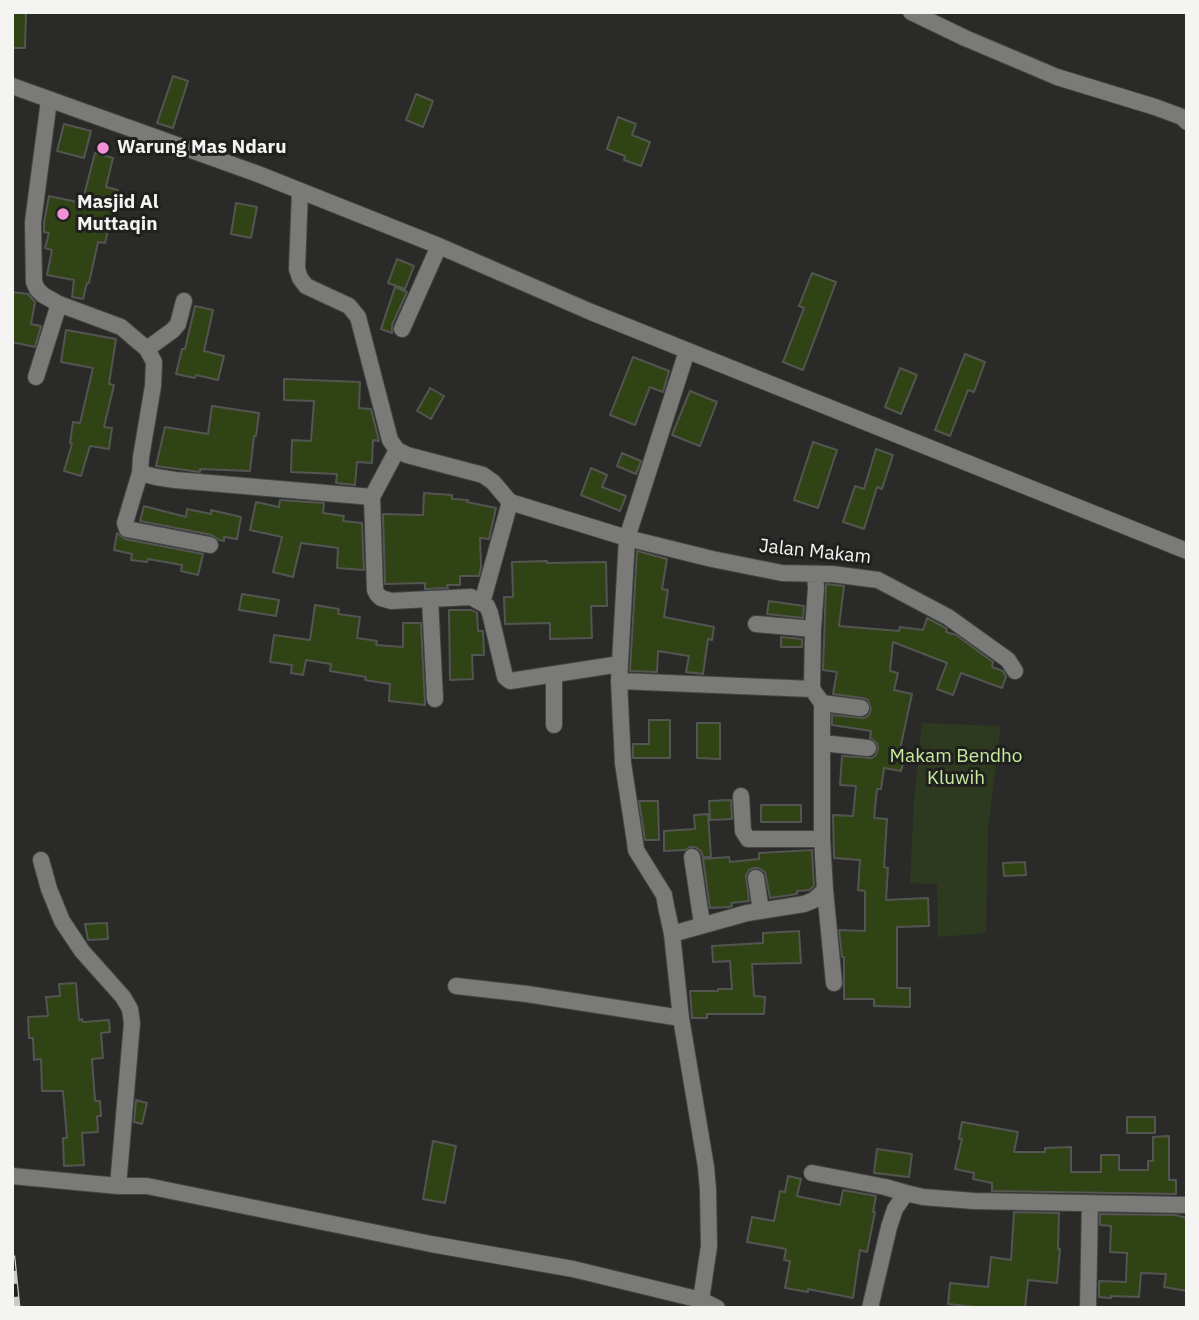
<!DOCTYPE html>
<html>
<head>
<meta charset="utf-8">
<style>
	body { margin:0 }
	#map { position:relative; width:1199px; height:1320px; overflow:hidden; background:#2a2b29; font-family:"IBM Plex Sans",sans-serif }
	canvas { display:block }
	.frame { position:absolute; inset:0; border:14px solid #f4f5f3; pointer-events:none }
</style>
</head>
<body>
<div id="map">
<canvas width="1199" height="1320"></canvas>
<div class="frame"></div>
</div>
<script>
const ctx = document.querySelector('canvas').getContext('2d');
ctx.lineJoin = 'round';
function fillPath(path, color) {
  ctx.fillStyle = color;
  ctx.fill(path, 'evenodd');
}
function poly(rows) {
  const path = new Path2D();
  for (const r of rows) {
    path.moveTo(r[0], r[1]);
    for (let i = 2; i < r.length; i += 2) path.lineTo(r[i], r[i + 1]);
  }
  return path;
}
function trace(path, color, width, dash) {
  ctx.strokeStyle = color;
  ctx.lineWidth = width;
  ctx.lineCap = dash ? 'butt' : 'round';
  ctx.setLineDash(dash || []);
  ctx.stroke(path);
}
function label(font, color, halo, rows, align = 'center') {
  ctx.font = font + ' "IBM Plex Sans",sans-serif';
  ctx.lineWidth = 6;
  ctx.setLineDash([]);
  ctx.textBaseline = 'middle';
  ctx.strokeStyle = halo;
  ctx.fillStyle = color;
  for (const [text, x, y, turn = 0] of rows) {
    ctx.save();
    ctx.translate(x, y);
    ctx.rotate((+turn || 0) * Math.PI / 180);
    ctx.textAlign = isNaN(turn) ? turn : align;
    if (halo) ctx.strokeText(text, 0, 0);
    ctx.fillText(text, 0, 0);
    ctx.restore();
  }
}
const green = poly([
	[922,723,1001,726,988,830,986,933,938,937,937,884,910,883,914,801]
]);
const building = poly([
	[12,12,26,13,25,48,12,48,12,12],
	[173,76,188,81,173,128,157,123,173,76],
	[416,94,433,101,423,127,406,120,416,94],
	[618,117,636,124,632,135,650,142,641,166,624,160,625,156,607,149,618,117],
	[64,124,91,131,84,158,57,151,64,124],
	[95,153,113,158,106,187,118,190,105,243,98,242,89,283,87,283,83,299,72,297,74,280,47,275,52,250,45,248,49,233,44,232,44,223,49,196,82,203,95,153],
	[236,203,257,207,251,238,231,234,236,203],
	[397,259,414,266,405,289,388,283,397,259],
	[812,273,836,282,803,370,783,362,804,308,799,306,812,273],
	[395,287,407,292,392,325,392,333,381,329,395,287],
	[12,292,28,294,35,302,31,324,41,326,35,347,12,342,12,292],
	[195,306,213,310,204,351,224,356,218,380,196,375,195,378,176,374,182,349,185,349,195,306],
	[66,330,116,339,109,384,114,385,104,427,112,428,109,449,90,446,81,476,64,471,72,444,70,443,73,422,80,423,93,368,61,362,66,330],
	[965,354,985,362,974,392,968,390,950,436,935,430,965,354],
	[633,357,669,371,663,392,650,387,635,425,610,415,633,357],
	[900,368,917,375,901,414,885,407,900,368],
	[284,379,360,382,359,408,371,409,379,441,373,440,372,463,357,462,355,485,336,483,337,474,291,472,292,440,311,441,314,401,284,400,284,379],
	[430,388,444,396,431,419,417,411,430,388],
	[690,391,717,402,700,446,672,435,690,391],
	[212,406,259,413,256,436,254,436,250,471,200,469,200,472,156,466,165,427,208,434,212,406],
	[813,442,837,450,818,508,794,500,813,442],
	[876,449,893,455,882,489,877,487,864,529,843,522,855,486,864,489,876,449],
	[622,453,641,461,636,474,617,466,622,453],
	[591,468,607,475,602,487,626,496,620,511,581,495,591,468],
	[424,493,452,495,452,499,468,500,467,502,496,508,489,539,480,538,481,567,479,576,460,576,460,585,447,585,448,588,425,589,425,583,385,584,383,514,423,515,424,493],
	[280,500,324,503,323,513,344,516,343,521,362,523,364,570,337,568,338,548,301,543,293,577,273,572,282,537,250,530,256,502,279,507,280,500],
	[144,506,186,517,187,509,211,514,211,510,241,517,237,539,224,537,224,541,219,540,212,535,140,521,144,506],
	[117,533,125,539,203,554,198,575,181,571,182,565,148,559,147,562,131,560,132,554,114,550,117,533],
	[637,551,667,559,662,589,668,590,664,617,714,627,712,640,708,639,703,674,686,672,689,656,658,651,657,672,630,671,637,551],
	[547,561,547,563,606,562,607,606,591,606,592,638,550,639,550,623,505,624,504,597,513,597,512,562,547,561],
	[826,584,844,586,839,626,899,631,900,627,923,630,927,618,942,626,947,629,946,632,956,635,993,662,992,667,1003,671,1006,677,1002,688,961,673,953,695,937,689,947,663,893,642,890,671,898,673,894,690,912,694,899,754,905,755,901,771,884,768,881,789,877,789,874,818,887,819,884,867,888,868,886,900,928,898,929,926,897,927,897,988,910,988,910,1007,874,1006,874,999,844,999,844,957,842,957,839,930,865,931,865,891,858,890,860,860,834,858,833,815,853,816,856,786,840,785,842,756,872,758,876,755,878,748,877,743,870,738,871,731,832,725,832,715,864,718,869,715,871,709,868,700,863,698,833,694,837,672,823,670,826,584],
	[242,594,279,600,276,616,239,610,242,594],
	[769,601,804,606,803,618,767,614,769,601],
	[315,605,339,609,338,614,360,617,357,638,377,641,376,645,403,647,403,623,421,623,425,705,389,701,390,684,365,680,366,677,330,671,331,664,306,660,303,675,291,673,292,665,270,662,274,635,310,640,315,605],
	[449,610,472,610,477,613,478,631,483,631,484,655,472,655,473,679,450,680,449,610],
	[781,637,802,639,802,647,781,647,781,637],
	[649,720,670,720,670,758,633,758,633,744,649,744,649,720],
	[697,723,720,723,720,759,697,758,697,723],
	[731,800,732,819,710,820,709,801,731,800],
	[639,801,658,801,659,840,645,840,639,801],
	[761,805,801,805,801,822,761,822,761,805],
	[708,814,711,857,703,857,701,851,695,847,690,847,685,850,664,851,664,831,695,829,694,815,708,814],
	[812,850,814,886,809,890,797,891,797,894,770,898,765,872,759,868,754,868,749,870,746,875,749,901,731,903,732,906,729,907,710,908,703,859,729,857,730,862,759,859,759,853,812,850],
	[1025,862,1026,875,1004,876,1003,863,1025,862],
	[107,923,108,939,88,940,85,924,107,923],
	[799,931,801,963,752,964,754,996,765,997,764,1014,707,1014,707,1018,692,1018,690,991,718,991,718,989,732,989,730,961,713,962,712,946,763,943,763,933,799,931],
	[76,983,79,1020,82,1019,83,1022,109,1020,110,1032,101,1033,103,1058,92,1059,95,1101,100,1101,101,1116,97,1116,98,1132,82,1133,84,1165,64,1166,63,1138,67,1138,63,1091,42,1091,41,1059,34,1060,33,1038,29,1038,28,1017,48,1016,46,997,60,996,59,984,76,983],
	[136,1100,147,1103,142,1124,134,1122,136,1100],
	[1127,1117,1155,1117,1155,1133,1127,1133,1127,1117],
	[962,1122,1018,1132,1014,1152,1045,1152,1045,1148,1071,1147,1071,1172,1101,1172,1101,1155,1119,1155,1119,1170,1148,1170,1148,1161,1153,1161,1153,1137,1169,1136,1169,1180,1176,1180,1176,1194,992,1191,992,1183,973,1179,974,1173,955,1169,962,1139,959,1139,962,1122],
	[433,1141,456,1146,445,1203,423,1199,433,1141],
	[877,1149,912,1154,909,1177,874,1173,877,1149],
	[788,1176,801,1179,797,1196,840,1205,843,1190,876,1196,873,1212,875,1212,867,1252,860,1250,853,1298,808,1289,808,1292,785,1288,790,1261,784,1260,786,1249,747,1242,752,1217,774,1221,780,1191,785,1192,788,1176],
	[1014,1212,1059,1213,1058,1249,1060,1249,1057,1283,1028,1280,1025,1308,985,1308,948,1304,950,1283,988,1287,991,1257,1011,1260,1014,1212],
	[1100,1214,1176,1215,1187,1218,1187,1291,1164,1287,1166,1274,1141,1273,1139,1297,1111,1296,1111,1298,1099,1297,1099,1281,1126,1282,1127,1253,1110,1252,1111,1226,1100,1225,1100,1214]
]);
const minor = poly([
	[911,12,965,38,1057,77,1155,107,1182,117,1187,122],
	[12,86,258,174,439,246,591,312,1187,551],
	[49,100,33,222,34,282,37,289,43,295,59,304,121,327,147,349,154,362,153,386,141,457,140,473,156,477,175,480,372,497,375,590,377,594,381,598,391,601,430,599,435,699],
	[300,191,297,269,300,278,306,286,349,306,358,317,390,440,397,450,372,497],
	[402,329,439,246],
	[147,349,173,330,178,324,184,301],
	[687,351,627,538,619,681,623,763,635,842,636,850,664,895,666,906,672,934,681,1018,706,1167,708,1190,709,1246,701,1300],
	[36,377,59,304],
	[397,450,407,455,483,475,493,482,510,502,627,538,712,559,782,573,832,574,878,580,948,617,1008,660,1015,671],
	[140,473,125,523,127,529,210,545],
	[430,599,471,597,487,606,490,613,505,677,510,681,620,664],
	[482,603,510,502],
	[756,624,813,629],
	[554,675,554,725],
	[619,681,812,689,822,703,822,839,825,890,814,900,804,904,747,913,672,934],
	[812,689,813,629,816,588,815,574],
	[822,703,861,708],
	[822,743,868,748],
	[741,796,743,831,748,839,822,839],
	[692,857,702,924],
	[41,860,49,889,62,921,82,951,123,997,130,1009,132,1023,118,1186],
	[756,878,761,911],
	[825,890,834,983],
	[456,986,527,994,681,1018],
	[812,1173,885,1187,906,1193],
	[12,1176,118,1186,147,1186,431,1244,573,1269,701,1300,717,1308],
	[870,1308,889,1227,895,1209,906,1193,923,1197,974,1201,1187,1205],
	[1088,1308,1090,1204]
]);
const rail = poly([
	[12,1258,17,1308]
]);
const markers = [
	[103,148,7,"#f391d6"],
	[63,214,7,"#f391d6"]
];
const poiNames = [
	["Warung Mas Ndaru",117,148],
	["Masjid Al",77,203],
	["Muttaqin",77,225]
];
const streetNames = [
	["Jalan Makam",815,552,6]
];
const parkNames = [
	["Makam Bendho",956,757],
	["Kluwih",956,779]
];
fillPath(green, '#2e3a1f');
fillPath(building, '#304315');
trace(building, '#545553', 2);
trace(minor, '#444643', 18);
trace(minor, '#7a7b79', 16);
trace(rail, '#cacbc9', 7);
trace(rail, '#20211f', 4.5, [13]);
for (const [x, y, r, color] of markers) {
  const dot = new Path2D();
  dot.arc(x, y, r, 0, 2 * Math.PI);
  ctx.fillStyle = color;
  ctx.fill(dot);
  trace(dot, '#20211f', 2.5);
}
label('bold 19px', '#f4f5f3', '#20211f', poiNames, 'left');
label('19px', '#f4f5f3', '#20211f', streetNames);
label('19px', '#c7eaa0', '#20211f', parkNames);
</script>
</body>
</html>
